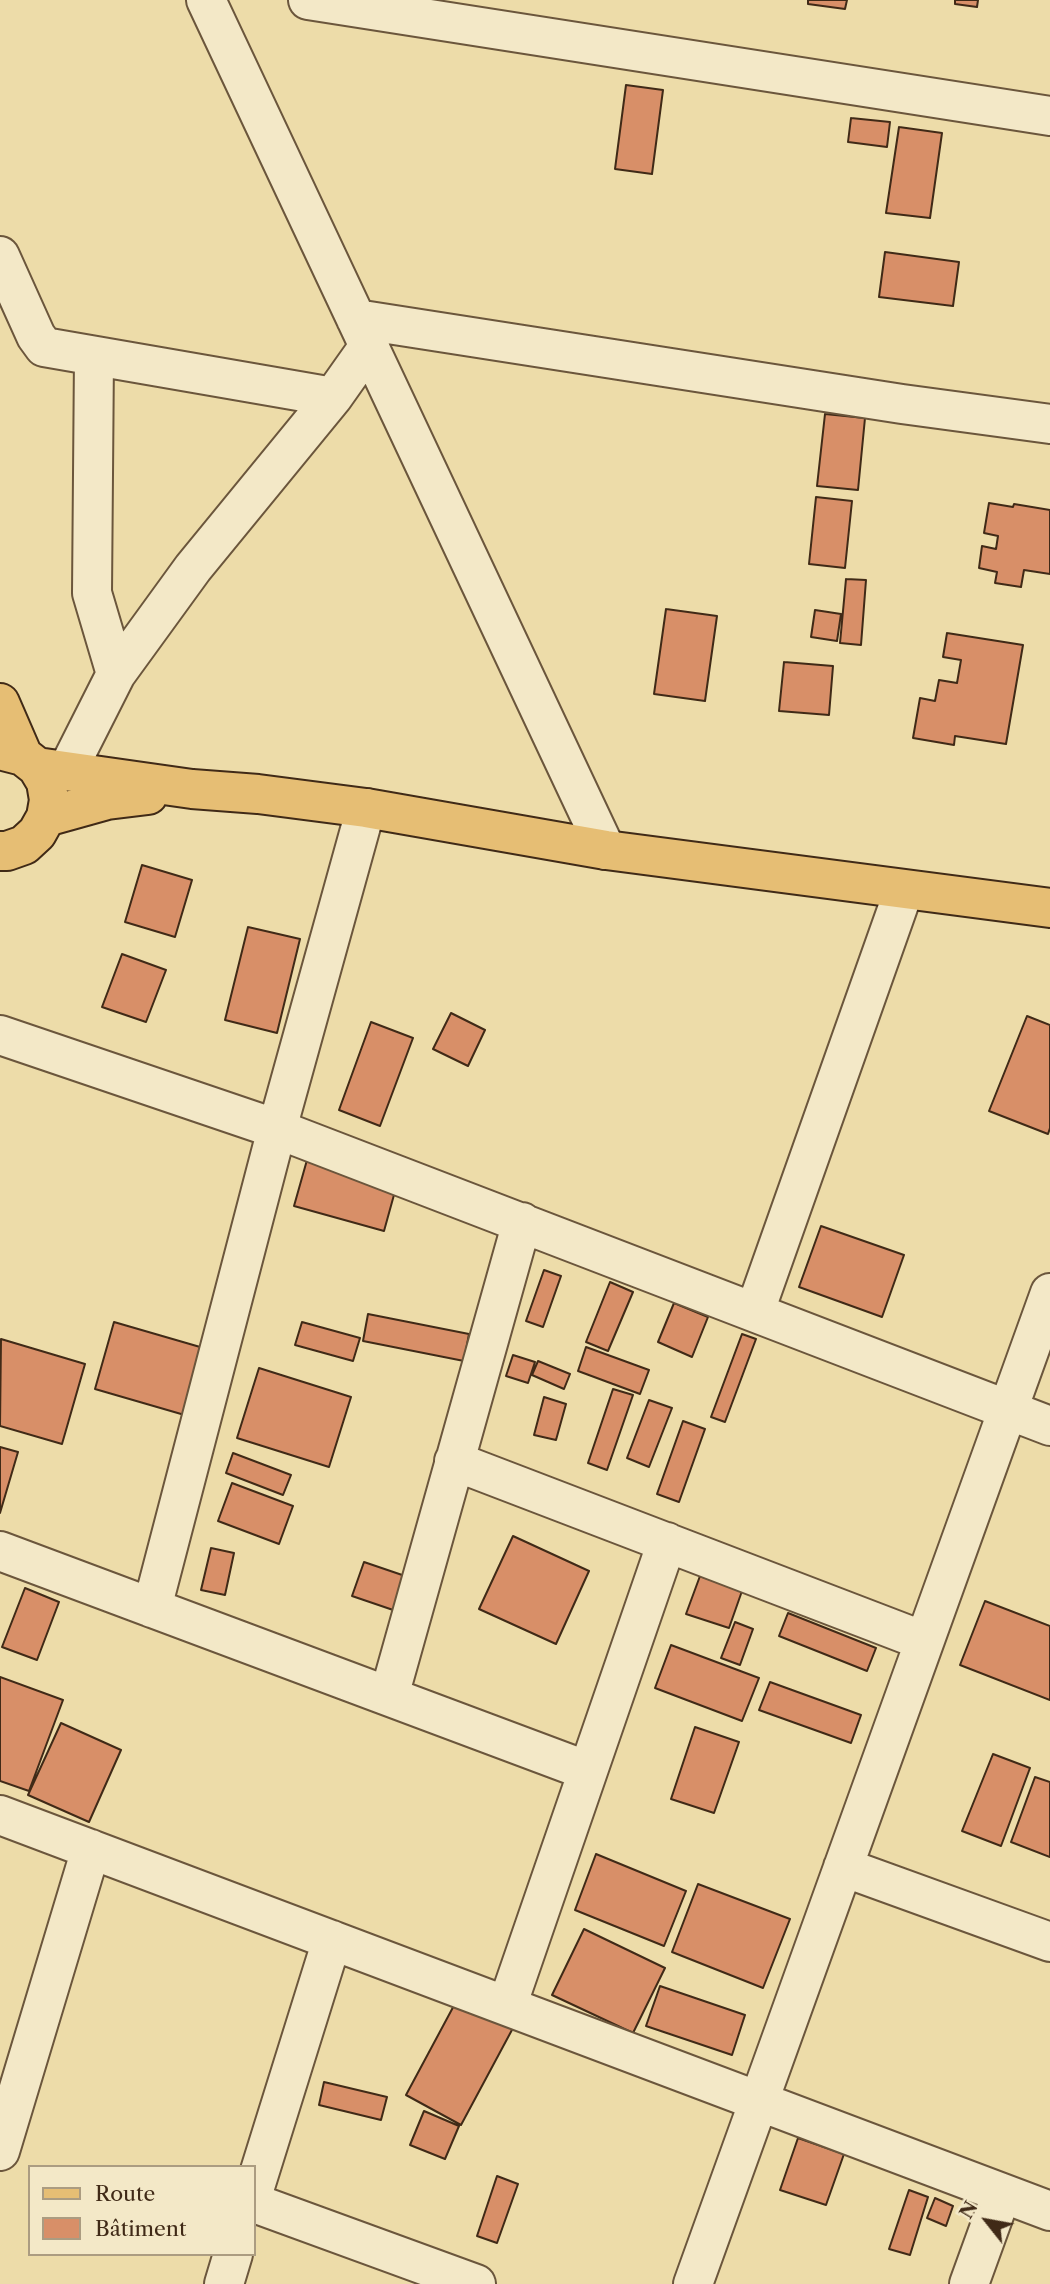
<!DOCTYPE html>
<html>
<head>
<meta charset="utf-8">
<style>
	body { margin:0 }
	#map { position:relative; width:1050px; height:2284px; overflow:hidden; background:#eddca9; font-family:"Libre Caslon Text",serif }
	canvas { display:block }
	.legend { position:absolute; left:28px; top:2165px; width:228px; height:91px; box-sizing:border-box; background:#f3e8c7; border:2px solid #ab9c81; margin:0; padding:9px 12px; list-style:none; font-size:21px; color:#402a17 }
	.legend li { display:flex; align-items:center; gap:14px; height:35px }
	.legend b { width:35px; border:2px solid #ab9c81 }
	.north { position:absolute; left:952px; top:2186px; width:70px; height:70px; -webkit-text-stroke:5px #f3e8c7; paint-order:stroke; rotate:301deg; font-size:19px; font-weight:700; line-height:28px; text-align:center; color:#402a17 }
	.north::after { content:''; display:block; margin:auto; width:24px; height:32px; background:#402a17; clip-path:polygon(50% 0,100% 100%,50% 72%,0 100%) }
</style>
</head>
<body>
<div id="map">
<canvas width="1050" height="2284"></canvas>
<ul class="legend">
<li><b style="height:9px;background:#e6be74"></b>Route</li>
<li><b style="height:19px;background:#d88f68"></b>Bâtiment</li>
</ul>
<div class="north">N</div>
</div>
<script>
const ctx = document.querySelector('canvas').getContext('2d');
ctx.lineJoin = 'round';
function fillPath(path, color) {
  ctx.fillStyle = color;
  ctx.fill(path, 'evenodd');
}
function poly(rows) {
  const path = new Path2D();
  for (const r of rows) {
    path.moveTo(r[0], r[1]);
    for (let i = 2; i < r.length; i += 2) path.lineTo(r[i], r[i + 1]);
  }
  return path;
}
function trace(path, color, width, dash) {
  ctx.strokeStyle = color;
  ctx.lineWidth = width;
  ctx.lineCap = dash ? 'butt' : 'round';
  ctx.setLineDash(dash || []);
  ctx.stroke(path);
}
const building = poly([
	[808,0,847,0,845,9,808,4,808,0],
	[955,0,978,0,977,7,955,4,955,0],
	[626,85,663,90,652,174,615,169,626,85],
	[851,118,890,122,887,147,848,142,851,118],
	[899,127,942,133,930,218,886,213,899,127],
	[885,252,959,262,953,306,879,297,885,252],
	[825,414,865,418,858,490,817,486,825,414],
	[816,497,852,501,845,568,809,564,816,497],
	[989,503,1013,507,1014,504,1050,510,1050,574,1024,570,1021,587,995,583,997,572,979,568,982,546,996,549,998,536,984,533,989,503],
	[846,579,866,580,861,645,840,643,846,579],
	[666,609,717,616,705,701,654,694,666,609],
	[815,610,841,614,837,641,811,637,815,610],
	[947,633,1023,645,1006,744,955,736,954,745,913,738,920,698,935,701,939,680,957,683,961,660,943,657,947,633],
	[784,662,833,666,829,715,779,711,784,662],
	[142,865,192,880,175,937,125,922,142,865],
	[248,927,300,939,277,1033,225,1020,248,927],
	[122,954,166,970,146,1022,102,1007,122,954],
	[451,1013,485,1030,468,1066,433,1049,451,1013],
	[1027,1016,1050,1025,1050,1128,1048,1134,989,1111,1027,1016],
	[371,1022,413,1038,380,1126,339,1110,371,1022],
	[307,1160,397,1184,384,1231,294,1206,307,1160],
	[821,1226,904,1255,882,1317,799,1287,821,1226],
	[544,1270,561,1276,543,1327,526,1321,544,1270],
	[610,1282,633,1292,608,1351,586,1342,610,1282],
	[674,1303,708,1317,692,1357,658,1342,674,1303],
	[368,1314,469,1334,464,1361,363,1341,368,1314],
	[114,1322,207,1349,188,1416,95,1389,114,1322],
	[302,1322,360,1338,353,1361,295,1345,302,1322],
	[742,1334,756,1339,725,1422,711,1417,742,1334],
	[1,1339,85,1364,62,1444,0,1426,1,1339],
	[586,1347,649,1370,640,1394,578,1371,586,1347],
	[513,1355,535,1362,528,1383,506,1376,513,1355],
	[538,1361,570,1374,564,1389,532,1375,538,1361],
	[259,1368,351,1397,329,1467,237,1438,259,1368],
	[613,1389,633,1395,607,1470,588,1463,613,1389],
	[544,1397,566,1404,556,1440,534,1435,544,1397],
	[649,1400,672,1408,649,1467,627,1458,649,1400],
	[683,1421,705,1429,679,1502,657,1494,683,1421],
	[0,1447,18,1452,0,1513,0,1447],
	[233,1453,291,1475,283,1495,226,1473,233,1453],
	[232,1483,293,1506,279,1544,218,1521,232,1483],
	[513,1536,589,1571,556,1644,479,1609,513,1536],
	[211,1548,234,1553,225,1595,201,1590,211,1548],
	[364,1562,411,1578,399,1612,352,1596,364,1562],
	[700,1576,742,1591,729,1628,686,1614,700,1576],
	[25,1588,59,1602,37,1660,2,1647,25,1588],
	[985,1601,1050,1626,1050,1700,960,1665,985,1601],
	[788,1613,876,1648,867,1671,779,1636,788,1613],
	[735,1622,753,1629,740,1665,721,1658,735,1622],
	[671,1645,759,1678,742,1721,655,1688,671,1645],
	[0,1677,63,1700,29,1791,0,1781,0,1677],
	[770,1682,861,1715,851,1743,759,1710,770,1682],
	[61,1723,121,1750,89,1822,28,1795,61,1723],
	[695,1727,739,1742,714,1813,671,1799,695,1727],
	[993,1754,1030,1768,1001,1846,962,1831,993,1754],
	[1035,1777,1050,1782,1050,1857,1011,1842,1035,1777],
	[596,1854,686,1891,664,1946,575,1910,596,1854],
	[698,1884,790,1919,763,1988,672,1952,698,1884],
	[584,1929,665,1968,633,2033,552,1995,584,1929],
	[660,1986,745,2015,732,2055,646,2026,660,1986],
	[458,1998,513,2028,461,2125,406,2095,458,1998],
	[324,2082,387,2097,381,2120,319,2105,324,2082],
	[424,2111,459,2126,445,2159,410,2145,424,2111],
	[798,2138,844,2154,826,2205,780,2190,798,2138],
	[497,2176,518,2184,497,2243,477,2236,497,2176],
	[909,2190,928,2197,910,2255,889,2249,909,2190],
	[935,2198,953,2206,946,2226,927,2218,935,2198]
]);
const minor = poly([
	[206,0,606,850],
	[308,0,1050,116],
	[0,256,36,336,44,347,333,397],
	[356,319,902,404,1050,424],
	[94,356,92,593,116,674],
	[67,771,116,674,193,568,333,397,369,346],
	[0,1035,277,1129,1050,1426],
	[755,1311,904,890],
	[454,1461,924,1641],
	[0,1551,588,1771],
	[152,1608,277,1129,366,808],
	[389,1696,522,1222],
	[0,1815,1050,2211],
	[843,1867,1050,1942],
	[507,2006,667,1542],
	[0,2151,91,1849],
	[254,2190,332,1940],
	[254,2203,476,2284],
	[224,2284,233,2254],
	[693,2284,1050,1293],
	[969,2284,1002,2193]
]);
const major = poly([
	[0,703,23,756],
	[0,750,23,756,37,767,46,782,49,800,46,817,37,833,24,845,7,851,0,851],
	[37,767,192,789,258,794,366,808,606,850,1050,908],
	[46,817,107,800,148,795]
]);
fillPath(building, '#d88f68');
trace(building, '#402a17', 2);
trace(minor, '#6b563c', 42);
trace(major, '#402a17', 42);
trace(minor, '#f3e8c7', 38);
trace(major, '#e6be74', 38);
</script>
</body>
</html>
